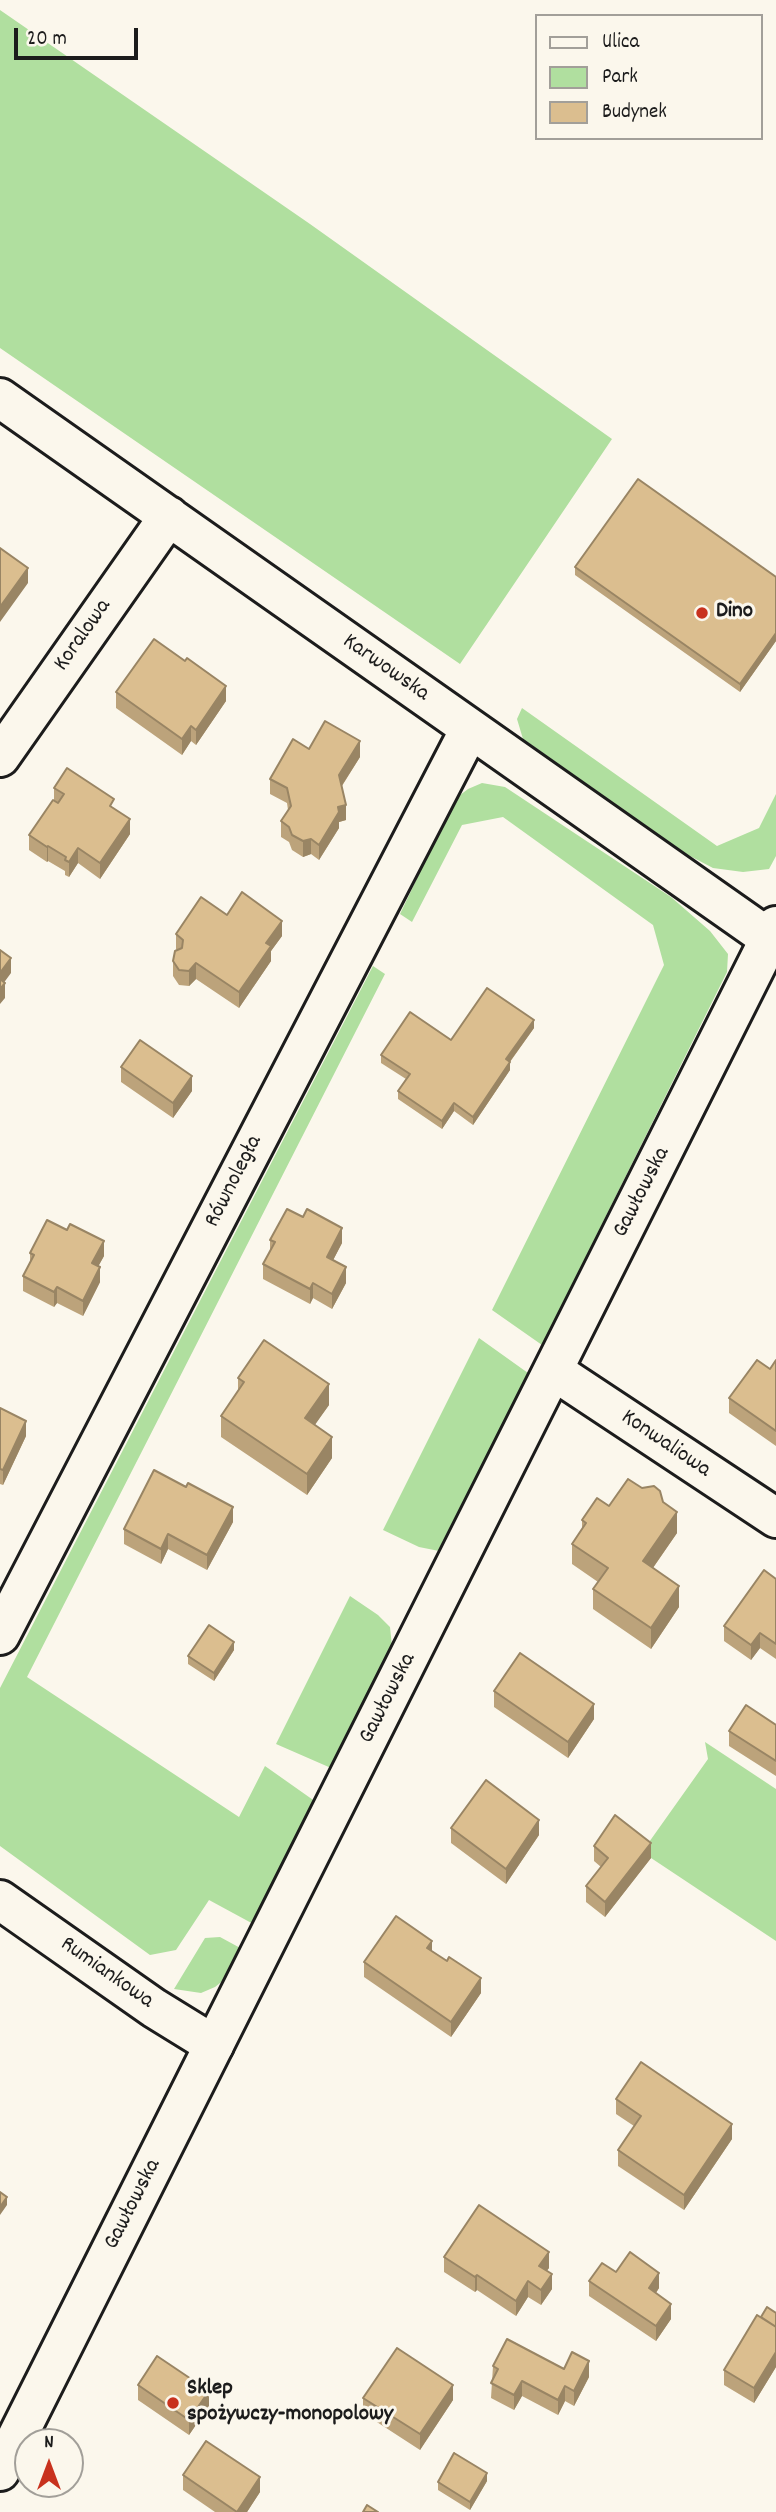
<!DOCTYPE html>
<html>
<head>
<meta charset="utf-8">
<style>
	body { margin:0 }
	#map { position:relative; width:776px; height:2512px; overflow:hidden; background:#fbf7ec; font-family:Dekko,sans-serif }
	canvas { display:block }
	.legend { position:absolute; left:535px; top:14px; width:228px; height:126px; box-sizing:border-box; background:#fbf7ec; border:2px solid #a29f99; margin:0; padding:9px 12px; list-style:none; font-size:21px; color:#1c1c1c }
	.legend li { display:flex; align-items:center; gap:14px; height:35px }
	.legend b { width:35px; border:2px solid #a29f99 }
	.north { position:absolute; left:14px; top:2428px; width:70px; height:70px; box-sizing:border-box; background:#fbf7ec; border:2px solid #a29f99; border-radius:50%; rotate:0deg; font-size:19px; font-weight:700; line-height:28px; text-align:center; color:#1c1c1c }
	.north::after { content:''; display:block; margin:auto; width:24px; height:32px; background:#c8321e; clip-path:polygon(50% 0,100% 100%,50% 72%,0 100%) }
	.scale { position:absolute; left:14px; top:28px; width:124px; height:32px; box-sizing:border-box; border:4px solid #1c1c1c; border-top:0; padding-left:9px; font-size:21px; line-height:24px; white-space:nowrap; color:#1c1c1c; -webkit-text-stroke:5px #fbf7ec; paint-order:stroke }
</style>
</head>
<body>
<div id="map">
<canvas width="776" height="2512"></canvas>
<ul class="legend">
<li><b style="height:9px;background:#fbf7ec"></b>Ulica</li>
<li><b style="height:19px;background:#b0df9f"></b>Park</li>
<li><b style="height:19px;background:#dbbe8f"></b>Budynek</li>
</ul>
<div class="north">N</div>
<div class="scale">20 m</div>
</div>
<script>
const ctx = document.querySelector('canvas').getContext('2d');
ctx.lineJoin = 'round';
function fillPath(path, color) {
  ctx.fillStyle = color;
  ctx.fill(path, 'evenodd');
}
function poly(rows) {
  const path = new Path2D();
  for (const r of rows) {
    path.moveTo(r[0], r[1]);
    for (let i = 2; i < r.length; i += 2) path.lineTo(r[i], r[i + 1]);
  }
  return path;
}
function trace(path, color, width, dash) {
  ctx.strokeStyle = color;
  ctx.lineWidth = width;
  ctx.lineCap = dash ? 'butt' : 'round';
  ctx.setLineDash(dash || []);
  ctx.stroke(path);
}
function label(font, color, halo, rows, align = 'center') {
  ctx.font = font + ' Dekko,sans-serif';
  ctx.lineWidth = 6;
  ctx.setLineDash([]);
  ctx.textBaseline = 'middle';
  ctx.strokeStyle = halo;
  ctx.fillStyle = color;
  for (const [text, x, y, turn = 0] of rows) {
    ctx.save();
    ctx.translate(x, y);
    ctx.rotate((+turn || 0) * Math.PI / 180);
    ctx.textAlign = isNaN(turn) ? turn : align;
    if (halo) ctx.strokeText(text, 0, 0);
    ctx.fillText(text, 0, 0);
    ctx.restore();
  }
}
const green = poly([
	[0,10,310,224,612,439,460,664,0,348],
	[522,708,717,846,759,828,776,794,776,856,769,869,743,872,713,868,688,855,523,739,517,719],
	[482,783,505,787,671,897,710,931,728,954,727,972,542,1345,492,1310,664,965,653,925,503,817,462,825,412,922,400,914,455,799,468,789],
	[373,966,385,974,27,1677,239,1817,265,1766,316,1802,257,1926,209,1900,176,1950,150,1955,0,1846,0,1688],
	[479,1338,528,1373,439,1551,419,1547,383,1530],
	[350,1596,378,1615,390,1627,393,1656,331,1768,276,1744],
	[705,1742,776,1789,776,1941,642,1852,708,1759],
	[220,1937,244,1950,230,1975,215,1987,201,1993,174,1989,205,1938]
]);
const street = poly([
	[0,398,770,939],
	[0,757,169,516],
	[554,1371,776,1518],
	[0,1635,470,729],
	[0,1900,154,2008,214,2045]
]);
const secondary = poly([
	[0,2471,776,926]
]);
const wall = poly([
	[575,567,776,577,776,641,740,692,575,575],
	[116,692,226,701,196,745,191,741,182,755,116,708],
	[309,749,360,757,342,786,346,820,339,822,339,828,319,860,311,854,303,857,292,850,289,842,281,837,281,821,288,810,287,803,270,794,270,779],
	[54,788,114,808,130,834,100,879,78,863,69,877,65,875,65,871,48,861,47,862,29,850,29,835,54,801],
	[227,915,282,936,271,951,271,961,239,1008,196,979,189,986,179,985,173,976,173,961,177,950,176,949,176,934],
	[534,1028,510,1062,510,1070,473,1125,454,1111,442,1129,398,1099,398,1091,406,1079,381,1063,381,1055,451,1040],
	[121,1067,192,1091,173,1118,121,1082],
	[270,1240,342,1243,333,1260,346,1283,332,1309,313,1298,310,1304,263,1279,263,1264,270,1251],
	[30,1253,104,1256,98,1266,100,1282,83,1316,57,1303,54,1307,23,1291,23,1276,30,1262],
	[776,1360,776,1446,729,1413,729,1398,770,1369],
	[238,1378,329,1405,314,1425,332,1458,307,1495,221,1437,221,1416,238,1392],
	[0,1408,26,1436,3,1485,0,1484],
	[186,1487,233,1522,207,1570,168,1549,161,1564,124,1544,124,1529],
	[663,1502,677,1533,653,1568,679,1607,651,1649,593,1609,593,1589,598,1582,572,1564,572,1544,582,1529,582,1520,609,1506],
	[776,1579,776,1659,760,1648,751,1660,724,1641,724,1626],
	[234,1650,214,1681,188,1664,188,1656],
	[494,1691,594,1719,568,1758,494,1707],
	[776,1725,776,1776,729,1746,729,1731],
	[451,1828,539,1835,506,1884,451,1843],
	[594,1846,651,1858,605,1917,586,1902,586,1886,601,1867,594,1861],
	[432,1951,447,1961,481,1993,451,2037,364,1977,364,1962],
	[616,2099,732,2139,684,2210,618,2166,618,2150,634,2126,616,2114],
	[444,2257,549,2268,547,2270,552,2289,541,2305,528,2297,516,2316,477,2290,475,2292,444,2272],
	[616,2272,659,2288,656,2293,671,2319,656,2341,589,2296,589,2281],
	[776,2313,776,2367,754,2403,724,2385,724,2370,761,2317],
	[493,2366,564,2369,589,2377,574,2406,565,2401,558,2415,522,2396,514,2410,491,2398],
	[138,2385,209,2406,189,2435,138,2400],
	[363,2398,453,2400,420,2450,363,2413],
	[183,2475,260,2492,247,2512,215,2512,183,2490],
	[487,2481,470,2510,438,2490,438,2482]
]);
const shadedWall = poly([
	[28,568,28,583,0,622,0,607],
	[776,633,776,641,740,692,740,684],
	[226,686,226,701,196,745,196,730],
	[191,726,191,741,182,755,182,739],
	[360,741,360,757,339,790,339,775],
	[346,805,346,820,339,822,339,828,319,860,319,845,338,807],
	[130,819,130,834,100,879,100,863],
	[311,839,311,854,303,857,303,841],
	[48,846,48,861,47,862,47,847],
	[78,848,78,863,69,877,69,862],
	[282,921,282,936,271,951,271,961,239,1008,239,992,266,943],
	[11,958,11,973,0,988,0,973],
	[196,963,196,979,189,986,189,971],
	[5,983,5,998,0,1004,0,989],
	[534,1020,534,1028,506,1067,506,1059],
	[510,1062,510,1070,473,1125,473,1117],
	[192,1076,192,1091,173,1118,173,1103],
	[454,1103,454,1111,442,1129,442,1121],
	[342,1228,342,1243,327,1272,327,1257],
	[104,1241,104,1256,92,1278,92,1263],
	[100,1267,100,1282,83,1316,83,1301],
	[346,1267,346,1283,332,1309,332,1294],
	[313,1283,313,1298,310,1304,310,1289],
	[57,1287,57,1303,54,1307,54,1292],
	[329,1384,329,1405,305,1439,305,1418],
	[26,1421,26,1436,3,1485,3,1470],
	[332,1437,332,1458,307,1495,307,1474],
	[233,1507,233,1522,207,1570,207,1555],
	[677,1512,677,1533,643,1582,643,1561],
	[168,1534,168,1549,161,1564,161,1549],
	[679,1586,679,1607,651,1649,651,1628],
	[760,1633,760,1648,751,1660,751,1645],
	[234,1642,234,1650,214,1681,214,1673],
	[594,1704,594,1719,568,1758,568,1742],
	[539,1820,539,1835,506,1884,506,1869],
	[651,1843,651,1858,605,1917,605,1902],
	[432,1941,432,1956,427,1948],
	[481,1978,481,1993,451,2037,451,2022],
	[732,2124,732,2139,684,2210,684,2195],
	[7,2197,7,2205,0,2215,0,2207],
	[549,2252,549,2268,539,2281,539,2266],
	[659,2273,659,2288,649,2303,649,2288],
	[552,2274,552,2289,541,2305,541,2290],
	[477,2275,477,2290,475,2292,475,2277],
	[528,2281,528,2297,516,2316,516,2301],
	[671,2304,671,2319,656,2341,656,2326],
	[776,2352,776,2367,754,2403,754,2388],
	[589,2361,589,2377,574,2406,574,2391],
	[522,2381,522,2396,514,2410,514,2395],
	[453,2385,453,2400,420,2450,420,2434],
	[565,2386,565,2401,558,2415,558,2400],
	[209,2391,209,2406,189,2435,189,2420],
	[487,2473,487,2481,470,2510,470,2502],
	[260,2477,260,2492,247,2512,237,2512]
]);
const building = poly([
	[638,479,776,577,776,633,740,684,575,567,638,479],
	[0,548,28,568,0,607,0,548],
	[154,639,185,661,187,658,226,686,196,730,191,726,182,739,116,692,154,639],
	[325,721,360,741,339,775,346,805,338,807,339,812,319,845,311,839,303,841,292,835,289,827,281,821,291,806,287,788,270,779,293,739,309,749,325,721],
	[67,768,114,799,110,806,130,819,100,863,78,848,69,862,65,860,66,857,48,846,47,847,29,835,53,800,58,803,64,794,54,788,67,768],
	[242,892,282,921,266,943,271,946,239,992,196,963,189,971,179,970,173,961,175,951,182,948,183,940,176,934,201,897,227,915,242,892],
	[0,950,11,958,0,973,0,950],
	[0,979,5,983,0,989,0,979],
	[487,988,534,1020,506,1059,510,1062,473,1117,454,1103,442,1121,398,1091,410,1074,381,1055,410,1012,451,1040,487,988],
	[140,1040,192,1076,173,1103,121,1067,140,1040],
	[287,1209,303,1217,307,1209,342,1228,327,1257,346,1267,332,1294,313,1283,310,1289,263,1264,275,1242,270,1240,287,1209],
	[47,1220,67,1230,70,1224,104,1241,92,1263,100,1267,83,1301,57,1287,54,1292,23,1276,34,1255,30,1253,47,1220],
	[264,1340,329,1384,305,1418,332,1437,307,1474,221,1416,244,1382,238,1378,264,1340],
	[757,1360,770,1369,776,1360,776,1431,729,1398,757,1360],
	[0,1408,26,1421,3,1470,0,1469,0,1408],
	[154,1470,186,1487,188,1483,233,1507,207,1555,168,1534,161,1549,124,1529,154,1470],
	[628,1479,642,1488,654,1486,660,1491,663,1502,677,1512,643,1561,679,1586,651,1628,593,1589,608,1568,572,1544,586,1523,582,1520,597,1498,609,1506,628,1479],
	[764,1570,776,1579,776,1644,760,1633,751,1645,724,1626,764,1570],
	[209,1625,234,1642,214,1673,188,1656,209,1625],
	[520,1653,594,1704,568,1742,494,1691,520,1653],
	[746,1705,776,1725,776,1761,729,1731,746,1705],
	[486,1780,539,1820,506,1869,451,1828,486,1780],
	[615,1815,651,1843,605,1902,586,1886,608,1858,594,1846,615,1815],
	[396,1916,432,1941,427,1948,447,1961,449,1957,481,1978,451,2022,364,1962,396,1916],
	[641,2062,732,2124,684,2195,618,2150,641,2116,616,2099,641,2062],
	[0,2192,7,2197,0,2207,0,2192],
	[479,2205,549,2252,539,2266,552,2274,541,2290,528,2281,516,2301,477,2275,475,2277,444,2257,479,2205],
	[630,2252,659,2273,649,2288,671,2304,656,2326,589,2281,602,2263,616,2272,630,2252],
	[767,2307,776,2313,776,2327,761,2317,767,2307],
	[757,2315,776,2327,776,2352,754,2388,724,2370,757,2315],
	[507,2339,564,2369,572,2352,589,2361,574,2391,565,2386,558,2400,522,2381,514,2395,491,2383,498,2369,493,2366,507,2339],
	[397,2348,453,2385,420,2434,363,2398,397,2348],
	[157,2356,209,2391,189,2420,138,2385,157,2356],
	[206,2441,260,2477,237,2512,183,2475,206,2441],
	[454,2453,487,2473,470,2502,438,2482,454,2453],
	[367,2505,378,2512,363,2512,367,2505]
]);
const markers = [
	[702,613,7,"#c8321e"],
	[173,2403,7,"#c8321e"]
];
const poiNames = [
	["Dino",716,613],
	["Sklep",187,2390],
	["spożywczy-monopolowy",187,2416]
];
const streetNames = [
	["Koralowa",84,636,-55],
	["Karwowska",385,669,35],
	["Równoległa",235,1182,-63],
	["Gawłowska",643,1193,-63],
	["Konwaliowa",665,1445,34],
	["Gawłowska",389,1699,-63],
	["Rumiankowa",106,1974,35],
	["Gawłowska",134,2205,-63]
];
fillPath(green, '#b0df9f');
trace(street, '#1c1c1c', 44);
trace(secondary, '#1c1c1c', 44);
trace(street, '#fbf7ec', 38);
trace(secondary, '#fbf7ec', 38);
fillPath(wall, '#bca37b');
fillPath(shadedWall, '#998564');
fillPath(building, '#dbbe8f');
trace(building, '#998564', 2);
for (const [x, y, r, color] of markers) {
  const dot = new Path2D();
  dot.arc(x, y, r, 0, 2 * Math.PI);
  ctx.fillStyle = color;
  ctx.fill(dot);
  trace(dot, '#fbf7ec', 2.5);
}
label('bold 23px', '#1c1c1c', '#fbf7ec', poiNames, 'left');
label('23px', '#1c1c1c', '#fbf7ec', streetNames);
</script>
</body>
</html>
